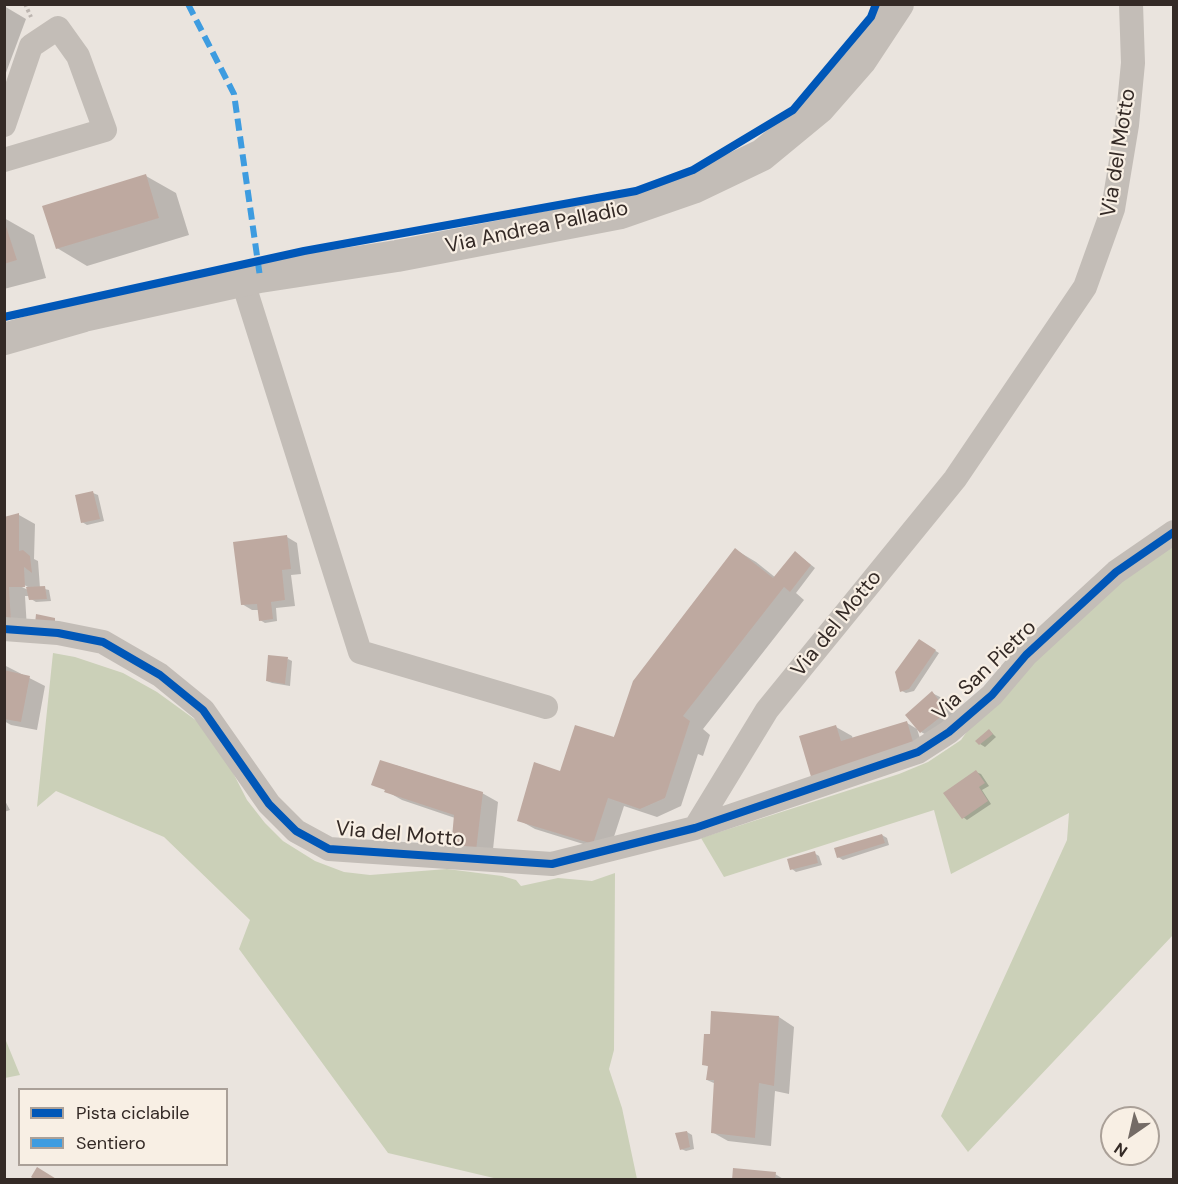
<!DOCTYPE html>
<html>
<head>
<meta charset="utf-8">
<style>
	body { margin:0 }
	#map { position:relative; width:1178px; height:1184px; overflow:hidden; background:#eae4de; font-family:"DM Sans",sans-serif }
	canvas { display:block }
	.frame { position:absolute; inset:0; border:6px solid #342a26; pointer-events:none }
	.legend { position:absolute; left:18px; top:1088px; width:210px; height:78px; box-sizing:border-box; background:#f8efe4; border:2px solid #aaa098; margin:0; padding:8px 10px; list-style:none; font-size:18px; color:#342a26 }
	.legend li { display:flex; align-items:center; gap:12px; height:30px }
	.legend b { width:30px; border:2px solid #aaa098 }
	.north { position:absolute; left:1100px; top:1106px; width:60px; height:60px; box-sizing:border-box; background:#f8efe4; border:2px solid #aaa098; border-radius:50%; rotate:214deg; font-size:16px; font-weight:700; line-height:24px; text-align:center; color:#342a26 }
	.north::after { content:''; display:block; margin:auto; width:21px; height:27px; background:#746b66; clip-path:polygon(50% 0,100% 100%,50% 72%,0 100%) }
</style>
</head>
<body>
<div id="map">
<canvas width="1178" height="1184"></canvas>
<div class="frame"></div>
<ul class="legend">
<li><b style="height:8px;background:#0057b8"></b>Pista ciclabile</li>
<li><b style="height:8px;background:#3e9ce0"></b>Sentiero</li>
</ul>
<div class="north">N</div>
</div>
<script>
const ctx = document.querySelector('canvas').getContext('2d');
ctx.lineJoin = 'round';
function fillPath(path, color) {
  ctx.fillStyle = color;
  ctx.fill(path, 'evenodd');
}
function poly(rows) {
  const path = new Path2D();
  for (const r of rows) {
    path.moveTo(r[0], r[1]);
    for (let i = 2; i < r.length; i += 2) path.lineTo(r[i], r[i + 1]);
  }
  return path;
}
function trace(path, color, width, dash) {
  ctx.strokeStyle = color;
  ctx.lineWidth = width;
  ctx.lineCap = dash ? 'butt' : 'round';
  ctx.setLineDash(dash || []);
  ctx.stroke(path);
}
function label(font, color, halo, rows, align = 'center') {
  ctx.font = font + ' "DM Sans",sans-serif';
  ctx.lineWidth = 4.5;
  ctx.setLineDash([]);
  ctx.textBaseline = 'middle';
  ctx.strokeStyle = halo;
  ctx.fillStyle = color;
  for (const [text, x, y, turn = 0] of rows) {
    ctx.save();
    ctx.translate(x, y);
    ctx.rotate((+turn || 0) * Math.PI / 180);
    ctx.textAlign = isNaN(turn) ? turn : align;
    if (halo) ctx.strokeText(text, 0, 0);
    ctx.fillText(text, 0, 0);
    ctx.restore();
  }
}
const green = poly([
	[1173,540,1173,935,968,1152,941,1116,1067,840,1069,813,951,874,934,810,724,877,701,838,899,774,928,762,961,740,982,710,1049,639],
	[53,653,75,657,123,673,157,692,197,721,227,761,247,800,265,823,283,841,315,861,344,872,370,875,447,869,502,876,516,880,521,886,558,878,592,881,615,873,614,1050,609,1069,622,1108,637,1179,498,1179,388,1153,239,949,250,920,164,837,56,791,37,807],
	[4,1036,20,1075,5,1078,4,1078]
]);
const shadow = poly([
	[4,6,26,19,4,78],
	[146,176,176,193,189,235,87,266,57,248],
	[4,218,34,235,46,278,4,289],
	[93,493,98,495,104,521,87,525,82,522],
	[19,515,35,524,34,559,38,561,40,588,49,590,51,601,36,602,31,599,30,596,25,596,27,629,11,630,4,519],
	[19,582,28,587,28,590,18,585],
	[287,537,297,543,301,574,291,575,295,606,276,608,277,621,265,623,260,620,259,610,252,610,242,604],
	[736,550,756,562,776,578,800,556,815,568,796,593,804,600,703,729,710,735,703,756,698,754,681,806,657,817,624,806,609,852,535,829,519,820,567,775,613,738],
	[919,641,939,653,914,691,906,693,902,691],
	[288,659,292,661,290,686,272,683,267,681],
	[4,665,45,686,37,730,11,725,4,721],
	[932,693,942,698,957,719,932,738,921,732],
	[907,723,917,729,925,754,829,788,836,727,852,736,853,739],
	[989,730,996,737,985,747,980,744],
	[395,765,482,793,498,802,492,859,468,858,455,818,402,800,386,791],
	[976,772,981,774,989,786,982,790,991,804,967,820,963,817],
	[4,799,10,810,4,812],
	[882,835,887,838,889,845,843,860,838,857],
	[814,853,819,856,822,865,796,872,792,869],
	[779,1017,794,1027,789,1094,775,1091,771,1146,728,1141,712,1132,716,1084,707,1080,709,1067,704,1064],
	[687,1132,692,1135,694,1149,686,1151,681,1149],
	[775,1174,785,1180,733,1180]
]);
const building = poly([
	[146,174,159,218,56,249,42,206],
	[4,220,17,260,4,264],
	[93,491,100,519,81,523,75,495],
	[19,513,19,551,23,550,30,556,32,573,24,567,25,587,9,587,11,621,4,621,4,517],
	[287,535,291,569,282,570,285,600,271,602,273,619,259,621,257,604,241,605,233,542],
	[735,548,773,578,795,551,811,565,790,592,784,587,683,716,690,721,665,798,640,809,608,798,593,844,517,821,534,762,560,771,575,725,614,737,633,681],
	[45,586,47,599,29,600,26,587],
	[36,614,55,618,55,628,35,624],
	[919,639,936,650,909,689,900,692,895,672],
	[268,655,288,657,285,684,266,681],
	[4,670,30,676,21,722,4,719],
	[932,691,947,712,920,733,905,715],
	[907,721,915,749,812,780,799,736,836,725,841,741],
	[989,729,993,734,979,745,975,741],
	[380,760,483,792,476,851,451,849,454,815,384,792,385,790,371,785],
	[976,770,985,783,979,787,988,801,962,819,943,793],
	[882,834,885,843,837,858,834,848],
	[815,851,818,863,790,870,787,859],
	[711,1011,779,1016,774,1086,759,1083,755,1138,711,1133,714,1080,706,1080,708,1066,702,1065,704,1034,710,1034],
	[687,1131,690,1147,680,1150,675,1133],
	[37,1167,58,1180,35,1180,31,1177],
	[733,1168,776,1172,775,1180,732,1180]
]);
const path = poly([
	[25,4,31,17]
]);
const minor = poly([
	[4,125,31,46,58,28,78,56,105,130,4,160],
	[243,282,360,652,546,707],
	[4,629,58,633,103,642,160,675,203,710,269,804,296,831,329,849,552,864,695,828,918,752,949,732,992,695,1026,655,1116,572,1174,532],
	[695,828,767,710,955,479,1085,287,1113,209,1127,125,1133,63,1131,4]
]);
const tertiary = poly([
	[4,339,84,316,260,277,397,256,621,213,693,188,762,155,819,108,861,60,898,4]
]);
const quiet = poly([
	[188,4,234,94,260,277]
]);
const cycleway = poly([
	[4,317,304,251,636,191,693,170,793,110,871,17,876,4],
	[4,629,58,633,103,642,160,675,203,710,269,804,296,831,329,849,552,864,695,828,918,752,949,732,992,695,1026,655,1116,572,1174,532]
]);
const streetNames = [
	["Via del Motto",1119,153,-81],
	["Via Andrea Palladio",537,228,-12],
	["Via del Motto",837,624,-51],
	["Via San Pietro",985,671,-44],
	["Via del Motto",400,835,5]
];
fillPath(green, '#cbd0b8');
fillPath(shadow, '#0003');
fillPath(building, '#bea9a0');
trace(path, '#bcb5b0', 4, [3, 3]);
trace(minor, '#c3bdb7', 24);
trace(tertiary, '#c3bdb7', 32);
trace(quiet, '#3e9ce0', 6, [12, 6]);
trace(cycleway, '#0057b8', 8);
label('21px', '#342a26', '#f8efe4', streetNames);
</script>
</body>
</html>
